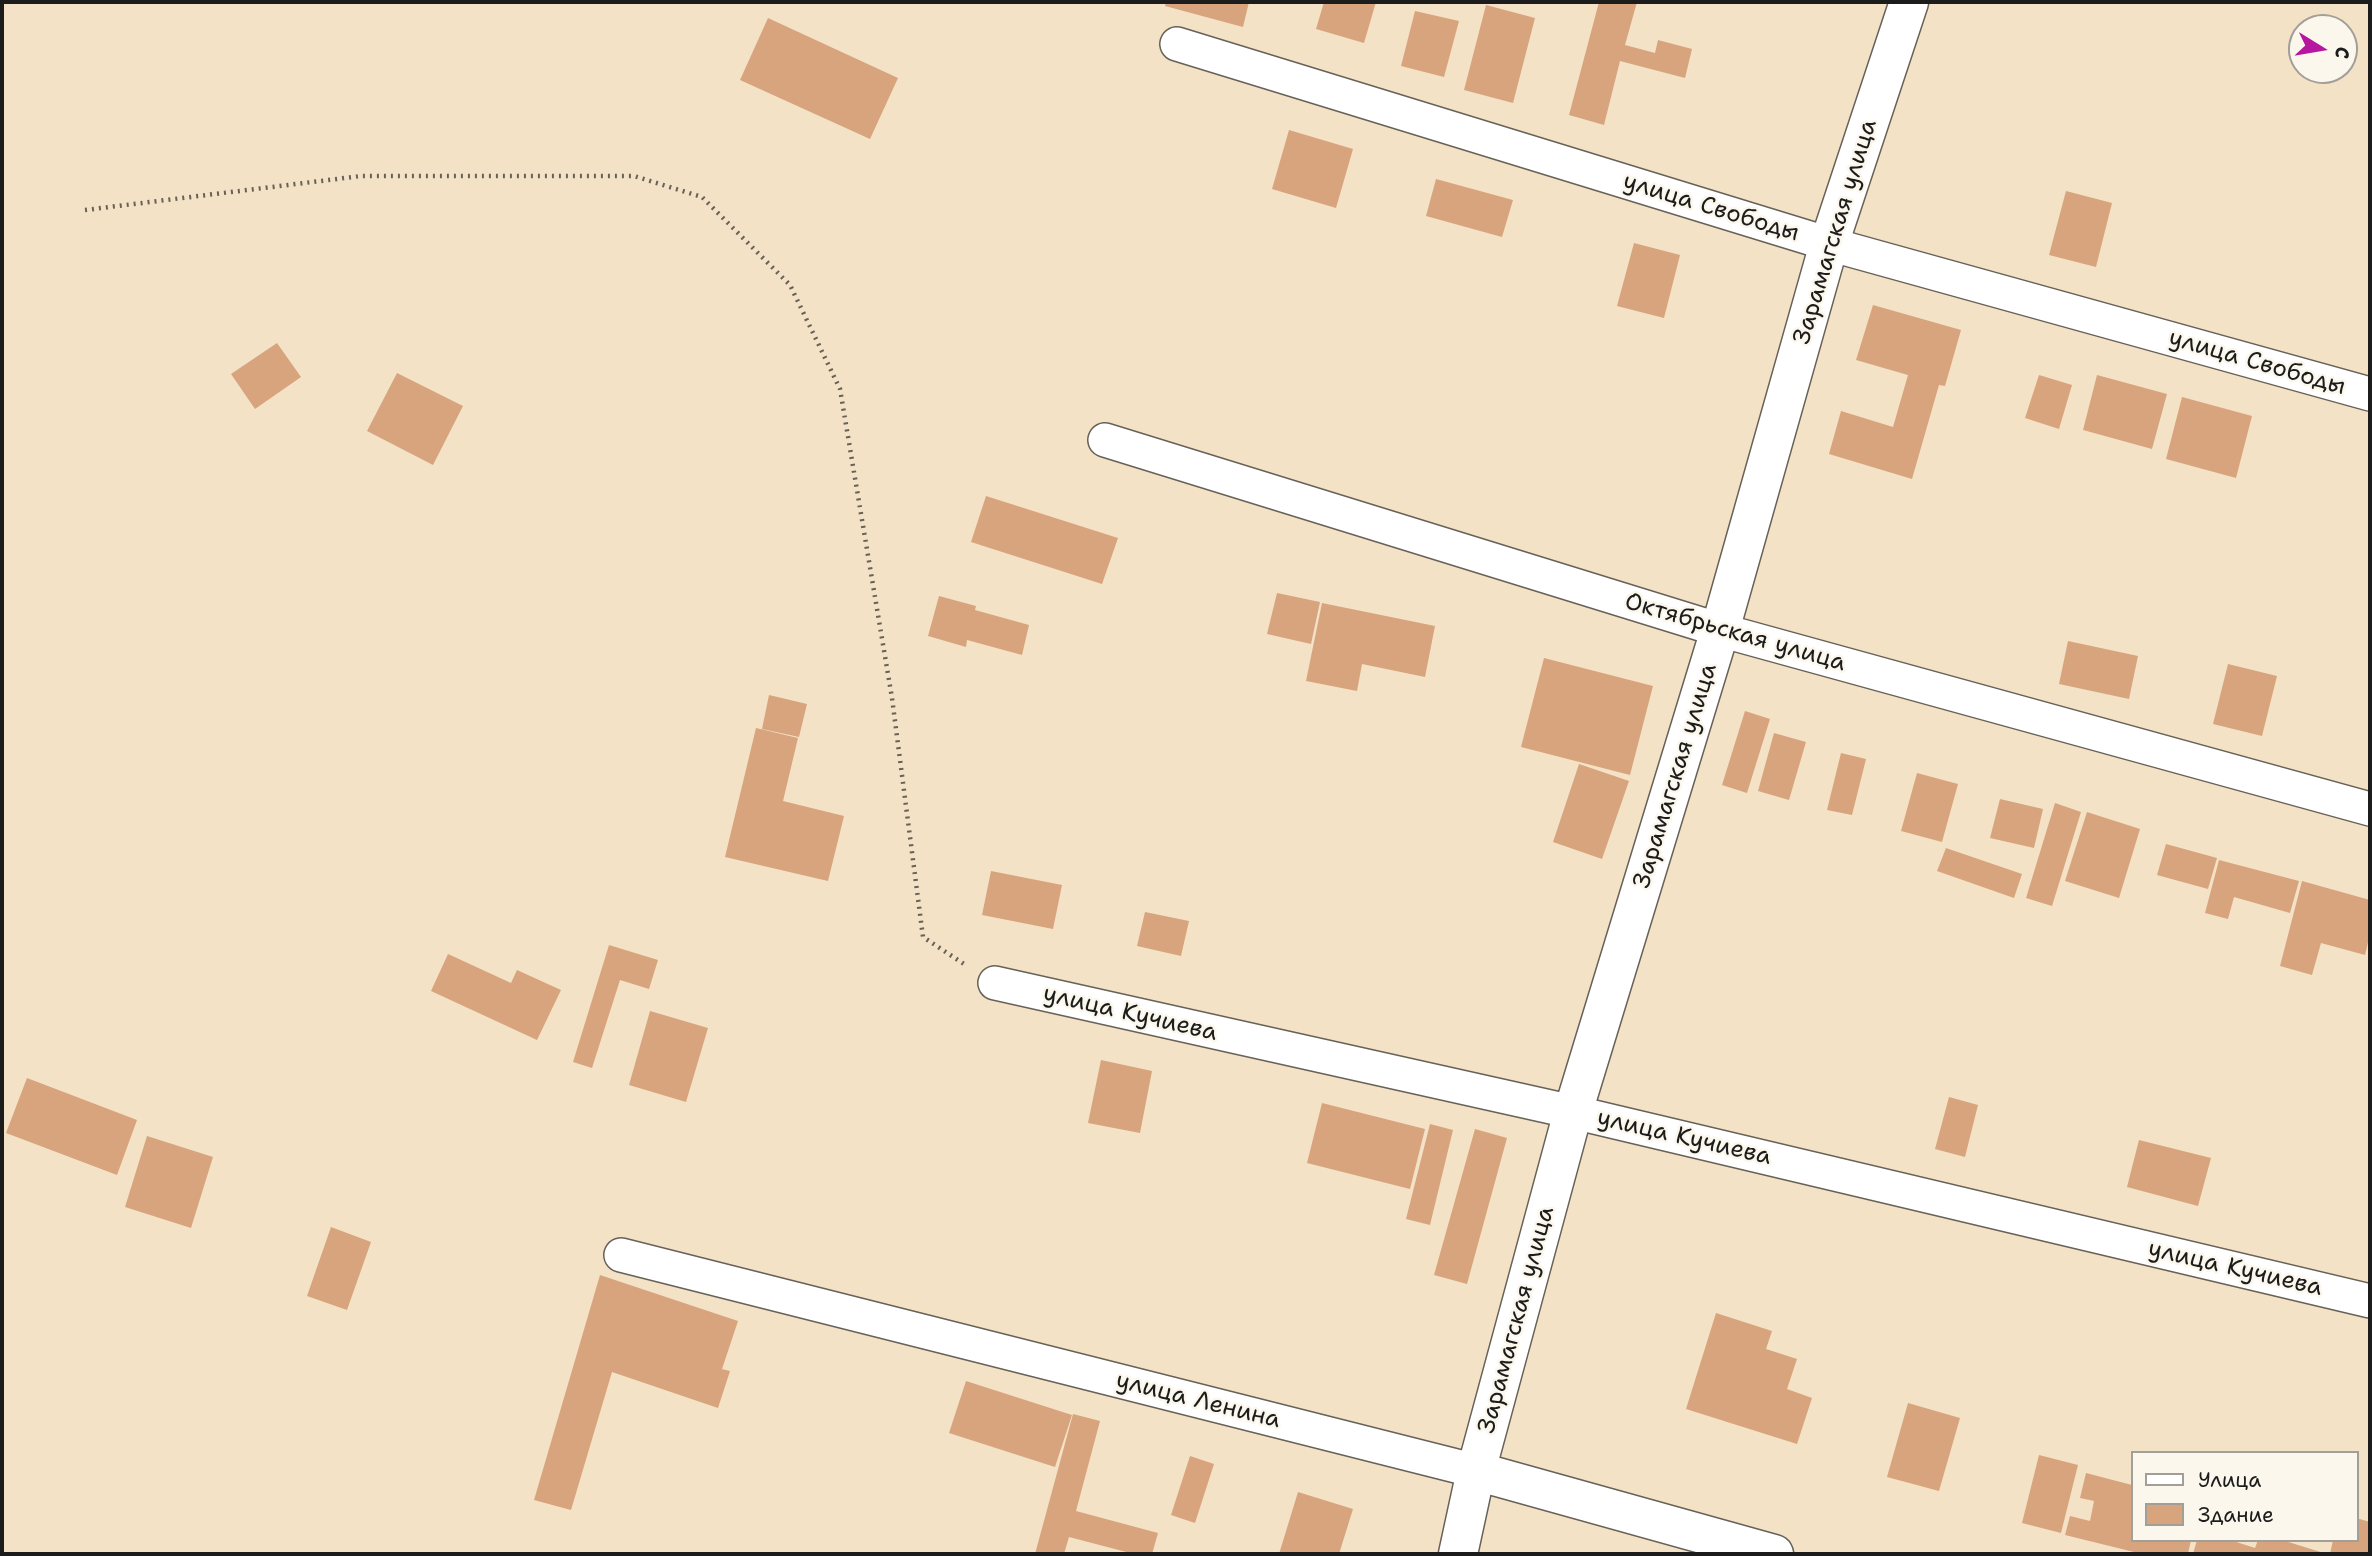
<!DOCTYPE html>
<html>
<head>
<meta charset="utf-8">
<style>
	body { margin:0 }
	#map { position:relative; width:2372px; height:1556px; overflow:hidden; background:#f3e2c6; font-family:"Shantell Sans",sans-serif }
	canvas { display:block }
	.frame { position:absolute; inset:0; border:4px solid #1c1c1c; pointer-events:none }
	.legend { position:absolute; left:2131px; top:1451px; width:228px; height:91px; box-sizing:border-box; background:#fbf7ec; border:2px solid #a29f99; margin:0; padding:9px 12px; list-style:none; font-size:21px; color:#1c1c1c }
	.legend li { display:flex; align-items:center; gap:14px; height:35px }
	.legend b { width:35px; border:2px solid #a29f99 }
	.north { position:absolute; left:2288px; top:14px; width:70px; height:70px; box-sizing:border-box; background:#fbf7ec; border:2px solid #a29f99; border-radius:50%; rotate:101deg; font-size:19px; font-weight:700; line-height:28px; text-align:center; color:#1c1c1c }
	.north::after { content:''; display:block; margin:auto; width:24px; height:32px; background:#b5179e; clip-path:polygon(50% 0,100% 100%,50% 72%,0 100%) }
</style>
</head>
<body>
<div id="map">
<canvas width="2372" height="1556"></canvas>
<div class="frame"></div>
<ul class="legend">
<li><b style="height:9px;background:#fff"></b>Улица</li>
<li><b style="height:19px;background:#d8a47d"></b>Здание</li>
</ul>
<div class="north">С</div>
</div>
<script>
const ctx = document.querySelector('canvas').getContext('2d');
ctx.lineJoin = 'round';
function fillPath(path, color) {
  ctx.fillStyle = color;
  ctx.fill(path, 'evenodd');
}
function poly(rows) {
  const path = new Path2D();
  for (const r of rows) {
    path.moveTo(r[0], r[1]);
    for (let i = 2; i < r.length; i += 2) path.lineTo(r[i], r[i + 1]);
  }
  return path;
}
function trace(path, color, width, dash) {
  ctx.strokeStyle = color;
  ctx.lineWidth = width;
  ctx.lineCap = dash ? 'butt' : 'round';
  ctx.setLineDash(dash || []);
  ctx.stroke(path);
}
function label(font, color, halo, rows, align = 'center') {
  ctx.font = font + ' "Shantell Sans",sans-serif';
  ctx.lineWidth = 5;
  ctx.setLineDash([]);
  ctx.textBaseline = 'middle';
  ctx.strokeStyle = halo;
  ctx.fillStyle = color;
  for (const [text, x, y, turn = 0] of rows) {
    ctx.save();
    ctx.translate(x, y);
    ctx.rotate((+turn || 0) * Math.PI / 180);
    ctx.textAlign = isNaN(turn) ? turn : align;
    if (halo) ctx.strokeText(text, 0, 0);
    ctx.fillText(text, 0, 0);
    ctx.restore();
  }
}
const building = poly([
	[1166,2,1249,2,1243,27,1165,6],
	[1324,2,1376,2,1364,43,1316,29],
	[1599,2,1637,2,1625,45,1655,53,1658,40,1692,49,1685,78,1620,61,1604,125,1569,115],
	[1486,5,1535,18,1513,103,1464,90],
	[1415,11,1459,21,1444,77,1401,66],
	[768,18,898,78,870,139,740,80],
	[1289,130,1353,149,1336,208,1272,189],
	[1436,179,1513,200,1502,237,1426,216],
	[2066,191,2112,203,2096,267,2049,255],
	[1634,243,1680,255,1664,318,1617,306],
	[1873,305,1961,330,1945,386,1939,385,1912,479,1829,454,1841,411,1893,427,1908,375,1856,360],
	[277,343,301,377,255,409,231,374],
	[397,373,463,406,433,465,367,431],
	[2039,375,2072,385,2059,429,2025,418],
	[2097,375,2167,394,2152,449,2083,430],
	[2182,397,2252,416,2236,478,2166,459],
	[986,496,1118,538,1102,584,971,542],
	[1277,593,1320,602,1311,644,1267,634],
	[939,596,976,606,975,610,1029,625,1022,655,967,640,966,647,928,636],
	[1322,603,1435,626,1425,677,1362,664,1357,691,1306,681],
	[2068,641,2138,656,2129,699,2059,684],
	[1544,658,1653,686,1630,775,1521,747],
	[2228,664,2277,676,2262,736,2213,724],
	[769,695,807,704,799,737,762,729],
	[1745,711,1770,719,1747,793,1722,785],
	[756,728,798,738,783,801,844,816,828,881,725,857],
	[1774,733,1806,742,1789,800,1758,791],
	[1841,753,1866,759,1852,815,1827,810],
	[1579,764,1629,781,1602,859,1553,842],
	[1917,773,1958,784,1942,842,1901,831],
	[2000,799,2043,809,2034,848,1990,838],
	[2055,803,2081,812,2052,906,2026,898],
	[2087,812,2140,829,2119,898,2065,881],
	[2166,844,2217,858,2208,889,2157,875],
	[1946,848,2022,874,2014,898,1937,871],
	[2219,860,2299,881,2290,913,2234,897,2228,919,2205,913],
	[991,871,1062,885,1053,929,982,915],
	[2302,881,2370,900,2370,934,2365,955,2321,943,2312,975,2280,966],
	[1145,912,1189,921,1181,956,1137,946],
	[609,945,658,960,649,989,620,980,592,1068,573,1062],
	[448,954,511,983,517,970,561,990,537,1040,431,991],
	[650,1011,708,1028,686,1102,629,1085],
	[1101,1060,1152,1071,1140,1133,1088,1123],
	[27,1078,137,1120,117,1175,6,1133],
	[1949,1097,1978,1105,1965,1157,1935,1149],
	[1322,1103,1425,1129,1410,1189,1307,1163],
	[1430,1124,1453,1130,1430,1225,1406,1219],
	[1475,1129,1507,1138,1467,1284,1434,1275],
	[147,1136,213,1157,191,1228,125,1207],
	[2139,1140,2211,1158,2198,1206,2127,1187],
	[331,1227,371,1242,347,1310,307,1296],
	[600,1275,738,1321,722,1369,730,1371,718,1408,612,1372,571,1510,534,1500],
	[1716,1313,1772,1331,1766,1349,1797,1359,1787,1389,1812,1398,1797,1444,1686,1409],
	[966,1381,1072,1415,1055,1467,949,1433],
	[1908,1403,1960,1418,1939,1491,1887,1477],
	[1073,1414,1100,1421,1076,1511,1158,1533,1152,1554,1134,1554,1069,1537,1064,1554,1035,1554],
	[2039,1455,2078,1465,2061,1533,2022,1523],
	[1190,1456,1214,1464,1195,1523,1171,1515],
	[2086,1473,2132,1485,2132,1540,2191,1540,2188,1554,2142,1554,2065,1535,2070,1516,2090,1521,2094,1501,2080,1498],
	[1298,1492,1353,1509,1339,1554,1279,1554],
	[2356,1518,2370,1522,2370,1554,2330,1554,2333,1540,2356,1540],
	[2197,1540,2230,1540,2255,1548,2258,1540,2282,1540,2327,1554,2193,1554]
]);
const path = poly([
	[85,210,361,176,634,176,702,197,790,285,840,389,892,698,923,937,964,964]
]);
const street = poly([
	[1177,44,1829,244,2370,394],
	[1105,440,1720,630,2370,809],
	[995,983,1573,1112,2370,1301],
	[621,1255,1476,1471]
]);
const secondary = poly([
	[1476,1471,1774,1554],
	[1458,1554,1476,1471,1573,1112,1720,630,1829,244,1909,2]
]);
const streetNames = [
	["улица Свободы",1711,208,17],
	["Зарамагская улица",1836,232,-73],
	["улица Свободы",2257,363,16],
	["Октябрьская улица",1735,633,16],
	["Зарамагская улица",1676,776,-73],
	["улица Кучиева",1130,1014,13],
	["улица Кучиева",1684,1138,13],
	["улица Кучиева",2235,1269,13],
	["Зарамагская улица",1517,1320,-75],
	["улица Ленина",1198,1401,14]
];
fillPath(building, '#d8a47d');
trace(street, '#676158', 36);
trace(secondary, '#676158', 41);
trace(path, '#676158', 4.5, [2, 5]);
trace(street, '#fff', 33);
trace(secondary, '#fff', 38);
label('24px', '#1c1c1c', '#fbf7ec', streetNames);
</script>
</body>
</html>
